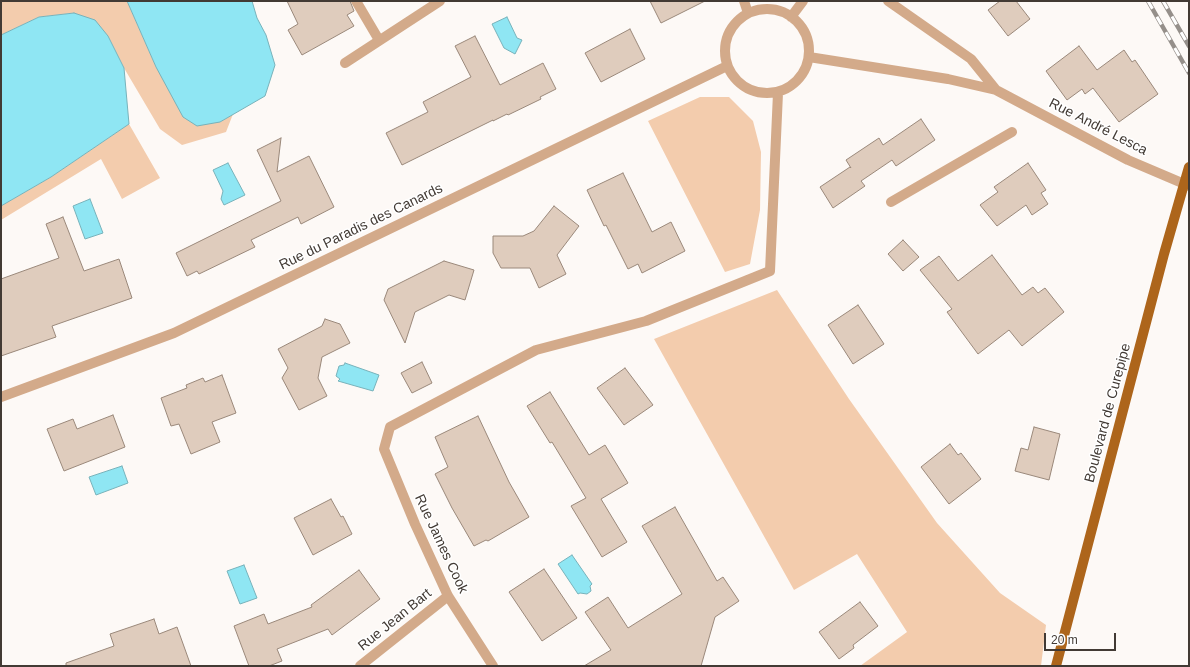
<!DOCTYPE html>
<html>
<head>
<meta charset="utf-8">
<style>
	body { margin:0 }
	#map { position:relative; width:1190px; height:667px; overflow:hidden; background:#fdf9f6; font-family:Arial,sans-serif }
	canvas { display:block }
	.frame { position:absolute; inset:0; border:2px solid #423a34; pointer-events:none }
	.scale { position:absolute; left:1044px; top:633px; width:72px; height:18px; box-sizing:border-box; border:2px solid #423a34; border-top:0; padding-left:5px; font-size:12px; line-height:14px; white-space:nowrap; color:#423a34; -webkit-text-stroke:3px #fff; paint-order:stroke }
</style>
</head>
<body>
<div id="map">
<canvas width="1190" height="667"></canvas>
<div class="frame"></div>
<div class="scale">20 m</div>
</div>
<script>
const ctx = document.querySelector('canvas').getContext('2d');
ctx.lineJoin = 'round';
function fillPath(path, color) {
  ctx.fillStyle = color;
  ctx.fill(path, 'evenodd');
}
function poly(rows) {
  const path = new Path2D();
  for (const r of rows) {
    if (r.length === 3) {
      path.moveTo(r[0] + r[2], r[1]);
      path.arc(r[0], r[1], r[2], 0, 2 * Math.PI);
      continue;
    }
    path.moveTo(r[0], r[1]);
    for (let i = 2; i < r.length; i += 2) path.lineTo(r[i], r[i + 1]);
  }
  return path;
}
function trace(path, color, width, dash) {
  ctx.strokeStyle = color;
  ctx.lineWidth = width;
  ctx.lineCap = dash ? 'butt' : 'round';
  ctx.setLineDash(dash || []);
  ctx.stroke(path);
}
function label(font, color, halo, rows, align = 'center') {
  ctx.font = font + ' Arial,sans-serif';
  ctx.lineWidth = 3;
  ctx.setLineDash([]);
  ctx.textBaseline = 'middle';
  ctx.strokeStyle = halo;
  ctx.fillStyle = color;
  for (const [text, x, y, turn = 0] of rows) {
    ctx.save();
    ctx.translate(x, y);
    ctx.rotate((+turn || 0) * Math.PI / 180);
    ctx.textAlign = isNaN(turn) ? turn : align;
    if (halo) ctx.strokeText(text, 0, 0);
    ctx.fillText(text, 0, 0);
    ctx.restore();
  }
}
const green = poly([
	[1,1,127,1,156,67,220,122,233,114,226,132,182,145,160,129,124,68,108,36,74,13,39,17,1,35],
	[700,97,729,97,753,121,761,152,760,210,750,264,725,272,648,121],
	[129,124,160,178,122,199,101,159,1,220,1,206,51,177],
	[777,290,849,399,937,523,1000,593,1046,625,1041,666,860,666,907,632,857,554,794,590,654,339]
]);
const water = poly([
	[127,1,252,1,257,18,266,35,275,65,265,96,220,122,197,126,183,117,156,67,127,1],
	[74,13,95,20,108,36,124,68,129,124,51,177,1,206,1,35,39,17,74,13],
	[507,17,517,38,522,40,515,54,504,48,492,24,507,17],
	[228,163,245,195,224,205,221,199,223,191,213,170,228,163],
	[90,199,103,233,85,239,73,206,90,199],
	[345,363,379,375,373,391,338,381,340,379,336,376,339,366,344,365,345,363],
	[122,466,128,483,96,495,89,477,122,466],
	[572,555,592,584,590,586,591,591,587,594,580,593,578,594,558,564,572,555],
	[244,565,257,598,240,604,227,571,244,565]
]);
const building = poly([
	[287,1,350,1,354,11,347,15,354,26,302,55,288,30,298,24,287,1],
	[650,1,705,1,661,23,650,1],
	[1000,1,1016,1,1030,19,1008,36,988,10,1000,1],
	[630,29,645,59,601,82,585,53,630,29],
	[475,36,500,85,543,63,556,89,540,97,541,99,508,115,507,114,493,121,493,120,402,165,386,133,428,112,423,102,471,77,455,46,475,36],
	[1079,46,1097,70,1124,50,1132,62,1135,60,1158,94,1119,122,1093,88,1085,94,1082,89,1067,100,1046,71,1079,46],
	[921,119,935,140,896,166,892,160,861,181,865,186,833,208,820,187,850,167,851,168,846,160,879,138,883,145,921,119],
	[281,138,277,172,309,156,334,207,301,224,298,217,251,240,255,247,199,274,197,271,187,276,176,253,281,201,257,150,281,138],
	[1028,163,1046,190,1041,193,1048,204,1032,215,1026,205,997,226,980,205,998,192,994,187,1028,163],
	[623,173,652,232,671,222,685,251,642,273,638,264,628,269,606,225,604,226,587,190,623,173],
	[554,206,579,226,557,255,566,274,539,288,530,268,501,268,493,253,493,236,523,236,534,231,554,206],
	[63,217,84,271,119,259,132,298,52,326,56,337,1,356,1,279,59,258,46,224,63,217],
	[903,240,919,257,903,271,888,254,903,240],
	[992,255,1022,295,1033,287,1038,293,1045,288,1064,312,1022,346,1009,330,978,354,947,312,952,309,920,270,939,256,958,281,992,255],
	[444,261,474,270,465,300,449,295,415,312,405,343,384,300,388,289,444,261],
	[858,305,884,344,853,364,828,325,858,305],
	[325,319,340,324,350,343,322,357,318,378,327,396,299,410,282,378,288,368,278,349,322,326,325,319],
	[422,362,432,383,412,393,401,373,422,362],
	[625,368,653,405,624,425,597,388,625,368],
	[222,375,236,413,212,422,220,442,191,454,179,424,171,426,161,398,187,388,186,385,203,378,205,382,222,375],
	[550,392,589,455,605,445,628,483,601,499,627,542,602,557,571,506,586,498,552,442,550,443,527,406,550,392],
	[113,415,125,447,64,471,47,429,73,419,77,429,113,415],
	[478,416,509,482,529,517,488,541,486,540,474,546,452,508,435,474,448,467,435,437,478,416],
	[1034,427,1060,434,1049,480,1015,471,1021,448,1028,450,1034,427],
	[950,444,958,455,961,453,981,479,949,504,921,467,950,444],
	[331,499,341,517,343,516,352,534,313,555,294,518,331,499],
	[675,507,717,581,723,577,739,601,715,617,701,666,584,666,611,650,585,612,608,597,628,628,682,594,642,526,675,507],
	[544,569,577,618,542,641,509,592,544,569],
	[359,570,380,599,332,635,328,629,277,649,282,661,269,666,249,666,234,626,264,614,268,624,312,607,311,605,359,570],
	[860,602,878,626,853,645,854,648,839,659,819,632,860,602],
	[154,619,159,634,177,627,191,666,66,666,66,663,114,646,110,634,154,619]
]);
const minor = poly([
	[356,1,379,40],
	[744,1,748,13],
	[888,1,971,59,996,90],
	[767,51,42],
	[791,17,803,1],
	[809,57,948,79,996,90,1128,160,1189,186],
	[345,63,440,1],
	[891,202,1012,132],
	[1,397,174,333,727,66],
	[360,666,448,596],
	[493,666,448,596,415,524,384,449,390,427,536,350,646,321,770,271,778,93]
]);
const major = poly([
	[1056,666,1164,254,1189,167]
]);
const rail = poly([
	[1148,1,1189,73],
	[1163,1,1189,46]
]);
const streetNames = [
	["Rue André Lesca",1098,127,27],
	["Rue du Paradis des Canards",361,227,-26],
	["Boulevard de Curepipe",1108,413,-75],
	["Rue James Cook",441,544,65],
	["Rue Jean Bart",395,620,-39]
];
fillPath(green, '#f3ccad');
fillPath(water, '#8fe6f3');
trace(water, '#78b2ba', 1);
fillPath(building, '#dfccbd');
trace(building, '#9a887a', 1);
trace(minor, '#d3aa8a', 10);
trace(major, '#ad651b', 10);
trace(rail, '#958f8a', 4.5);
trace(rail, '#fff', 3, [9]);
label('14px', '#423a34', '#fff', streetNames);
</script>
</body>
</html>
